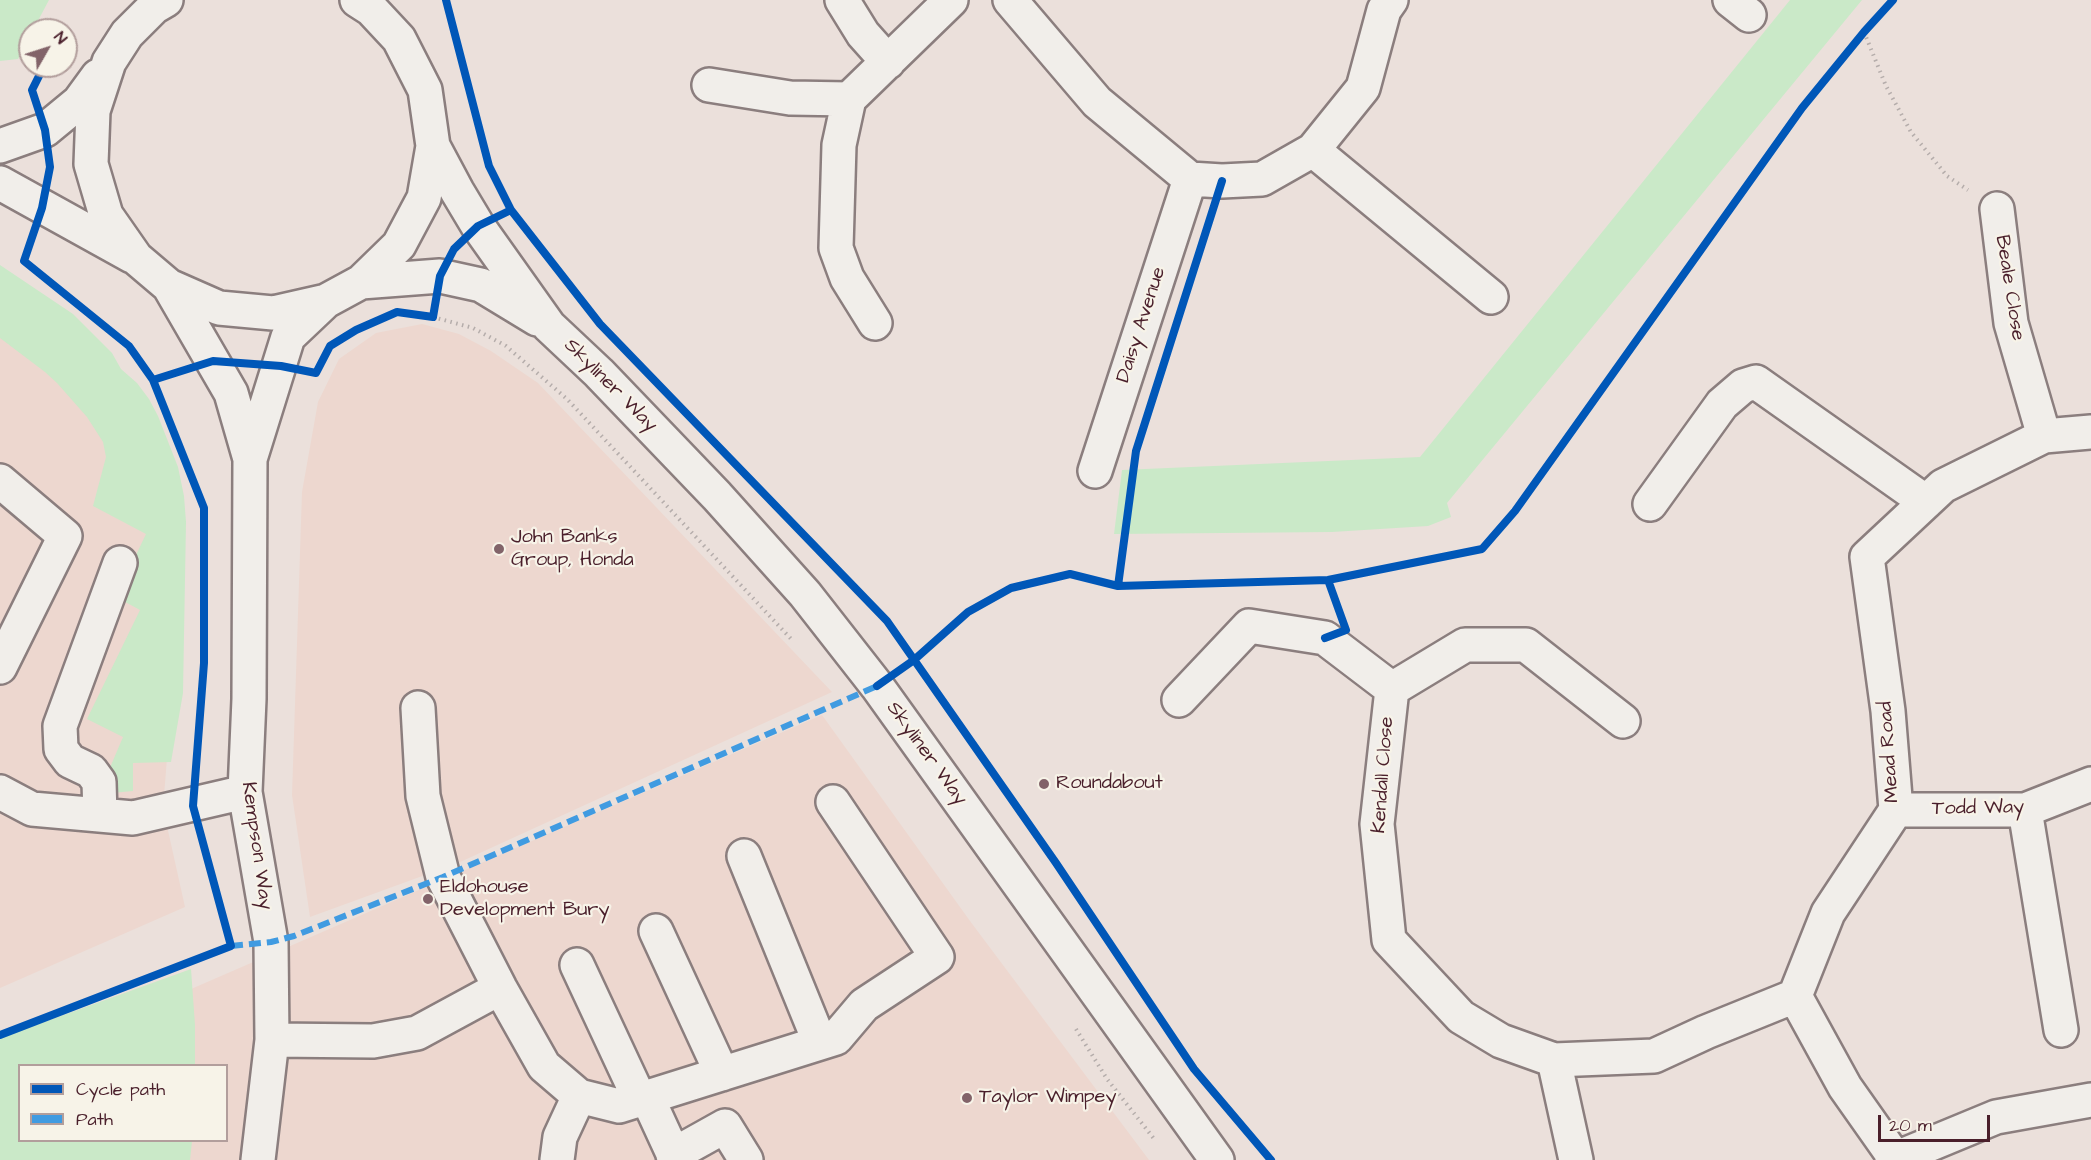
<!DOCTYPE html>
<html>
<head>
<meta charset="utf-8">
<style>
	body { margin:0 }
	#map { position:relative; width:2091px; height:1160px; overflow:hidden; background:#ebe0db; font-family:"Architects Daughter",sans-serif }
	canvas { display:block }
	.legend { position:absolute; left:18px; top:1064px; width:210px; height:78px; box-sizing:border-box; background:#f7f3e8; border:2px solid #b29e9c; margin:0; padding:8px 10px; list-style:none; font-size:18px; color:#4a1f2b }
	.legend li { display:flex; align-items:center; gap:12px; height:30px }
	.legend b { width:30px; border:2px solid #b29e9c }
	.north { position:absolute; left:18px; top:18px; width:60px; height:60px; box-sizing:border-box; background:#f7f3e8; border:2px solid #b29e9c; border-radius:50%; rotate:51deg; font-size:16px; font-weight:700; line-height:24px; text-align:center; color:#4a1f2b }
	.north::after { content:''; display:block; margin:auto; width:21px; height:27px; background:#826369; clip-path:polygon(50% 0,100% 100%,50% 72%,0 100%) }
	.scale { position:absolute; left:1878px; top:1115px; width:112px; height:27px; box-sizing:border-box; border:3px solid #4a1f2b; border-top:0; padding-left:8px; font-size:18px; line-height:21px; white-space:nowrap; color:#4a1f2b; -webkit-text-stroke:4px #f7f3e8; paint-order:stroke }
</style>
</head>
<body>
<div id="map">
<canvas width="2091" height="1160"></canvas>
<ul class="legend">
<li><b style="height:8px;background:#0057b8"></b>Cycle path</li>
<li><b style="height:8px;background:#409be1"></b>Path</li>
</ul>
<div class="north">N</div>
<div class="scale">20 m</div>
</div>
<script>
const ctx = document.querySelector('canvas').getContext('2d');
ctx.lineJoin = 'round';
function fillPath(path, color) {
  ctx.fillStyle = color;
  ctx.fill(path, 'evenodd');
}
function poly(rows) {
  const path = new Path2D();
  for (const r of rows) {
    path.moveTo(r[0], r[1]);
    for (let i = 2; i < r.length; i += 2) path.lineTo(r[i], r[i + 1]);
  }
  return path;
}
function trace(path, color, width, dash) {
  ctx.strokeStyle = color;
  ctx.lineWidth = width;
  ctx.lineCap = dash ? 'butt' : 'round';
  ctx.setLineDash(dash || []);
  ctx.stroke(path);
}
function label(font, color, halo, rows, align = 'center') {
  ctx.font = font + ' "Architects Daughter",sans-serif';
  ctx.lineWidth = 4.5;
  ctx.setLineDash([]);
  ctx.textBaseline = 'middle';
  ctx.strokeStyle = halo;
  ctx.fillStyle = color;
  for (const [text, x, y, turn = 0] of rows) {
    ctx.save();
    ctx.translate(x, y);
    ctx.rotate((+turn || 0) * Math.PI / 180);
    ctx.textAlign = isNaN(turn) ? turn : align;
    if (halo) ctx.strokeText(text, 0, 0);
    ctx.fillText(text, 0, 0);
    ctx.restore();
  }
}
const built = poly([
	[422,324,459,334,491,351,538,383,832,692,458,863,310,917,292,795,302,492,318,402,339,359,376,333],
	[0,329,92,401,186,522,163,808,185,907,0,988],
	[822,715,970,921,1149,1160,0,1160,0,1072],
	[20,1066,226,1066,226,1140,20,1140]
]);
const green = poly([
	[0,0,49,0,33,30,30,30,30,36,18,59,0,61],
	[1790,0,1862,0,1447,503,1451,517,1428,526,1332,532,1114,534,1122,470,1420,457],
	[0,265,73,314,112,353,121,369,137,383,149,399,158,416,178,467,184,496,186,522,183,693,171,762,133,763,133,791,112,793,103,784,123,737,87,719,140,610,116,597,146,534,93,506,106,457,103,442,87,417,57,383,45,372,0,338],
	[191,969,195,1025,195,1065,20,1066,20,1140,192,1141,190,1160,0,1160,0,1038]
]);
const path = poly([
	[1864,32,1886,86,1911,132,1947,176,1968,190],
	[433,317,473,328,506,346,567,399,793,641],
	[1076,1029,1107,1079,1155,1140]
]);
const minor = poly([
	[166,0,154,7,127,34,109,62,93,111,91,164,106,215,136,258,169,286,219,308,273,313,326,301,361,282,399,245,424,198,433,146,425,90,399,39,371,9,357,0],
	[842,0,863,34,888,62],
	[1010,0,1097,102,1190,179,1222,181,1262,179,1313,150,1363,88,1384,10,1391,0],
	[1730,0,1749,15],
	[709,85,790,98,849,99,839,145,836,248,847,278,875,323],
	[849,99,951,0],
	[0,146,45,130,79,102,98,76],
	[433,146,457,191,478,226,549,326,599,373,717,496,805,594,877,686,1217,1160],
	[1313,150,1491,297],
	[0,183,132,256],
	[1997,209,2011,323,2044,436],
	[361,282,440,276,481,285,537,319],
	[169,286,231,393,250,459],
	[1095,471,1190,179],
	[0,481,65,536,0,667],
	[1650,504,1722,404,1743,386,1756,382,1926,502],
	[1392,689,1465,645,1526,645,1623,721],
	[1179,700,1249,626,1325,638,1392,689,1377,824,1389,940,1461,1017,1501,1041,1554,1060,1654,1056,1706,1032,1795,996],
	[418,708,423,796,443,877,500,988,544,1066,579,1096,619,1106,836,1038,864,1005,937,957,833,802],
	[0,792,32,809,133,818,245,792],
	[1896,810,2025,810,2091,784],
	[2025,810,2061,1030],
	[100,815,99,782,91,771,70,761,61,749,60,726,120,563],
	[744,856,820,1043],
	[656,931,722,1074],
	[577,965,640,1100],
	[272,1040,373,1041,417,1033,500,988],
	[1554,1060,1576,1160],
	[647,1097,676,1160],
	[673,1155,725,1126,746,1160],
	[1895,1158,1845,1087,1795,996,1828,913,1896,810,1888,711,1867,557,1943,486,2044,436,2091,432],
	[258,1160,272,1040,271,942,245,792,249,699,250,459,288,337,326,301],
	[557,1160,560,1137,579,1096],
	[1892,1160,1996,1117,2091,1100]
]);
const quiet = poly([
	[231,946,271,942,294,936,443,877,877,686]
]);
const cycleway = poly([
	[446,0,489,166,511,210,600,324,887,621,1056,863,1194,1069,1271,1160],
	[153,380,213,361,281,366,316,373,330,346,356,330,397,312,433,317,440,276,454,249,478,226,511,210],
	[1118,586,1136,451,1222,181],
	[1325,638,1346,630,1328,580],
	[877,686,914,660,968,612,1011,588,1070,574,1118,586,1328,580,1482,549,1515,511,1802,108,1864,32,1893,0],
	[0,1035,231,946,193,806,204,663,204,508,153,380,129,346,24,261,42,208,50,167,45,130,32,90,44,66]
]);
const markers = [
	[499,549,6,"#826369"],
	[1044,784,6,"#826369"],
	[428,899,6,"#826369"],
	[967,1098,6,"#826369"]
];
const streetNames = [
	["Beale Close",2009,288,81],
	["Daisy Avenue",1142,325,-72],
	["Skyliner Way",610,386,45],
	["Mead Road",1890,752,-94],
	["Skyliner Way",926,754,54],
	["Kendall Close",1384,775,-86],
	["Todd Way",1978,809,-1],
	["Kempson Way",256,846,82]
];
const poiNames = [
	["John Banks",511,538],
	["Group, Honda",511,561],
	["Roundabout",1056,784],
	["Eldohouse",440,888],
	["Development Bury",440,911],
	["Taylor Wimpey",979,1098]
];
fillPath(built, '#edd7cf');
fillPath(green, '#cae9c8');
trace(minor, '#8b7e7e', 38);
trace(path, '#b5adab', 4, [1.5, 4.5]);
trace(minor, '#f1eeea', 33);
trace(quiet, '#409be1', 6, [12, 6]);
trace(cycleway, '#0057b8', 8);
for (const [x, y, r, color] of markers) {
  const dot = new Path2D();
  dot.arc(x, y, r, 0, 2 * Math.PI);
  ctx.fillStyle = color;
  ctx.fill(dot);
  trace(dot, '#f7f3e8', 2);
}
label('20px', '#4a1f2b', '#f7f3e8', streetNames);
label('20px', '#4a1f2b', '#f7f3e8', poiNames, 'left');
</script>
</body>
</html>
